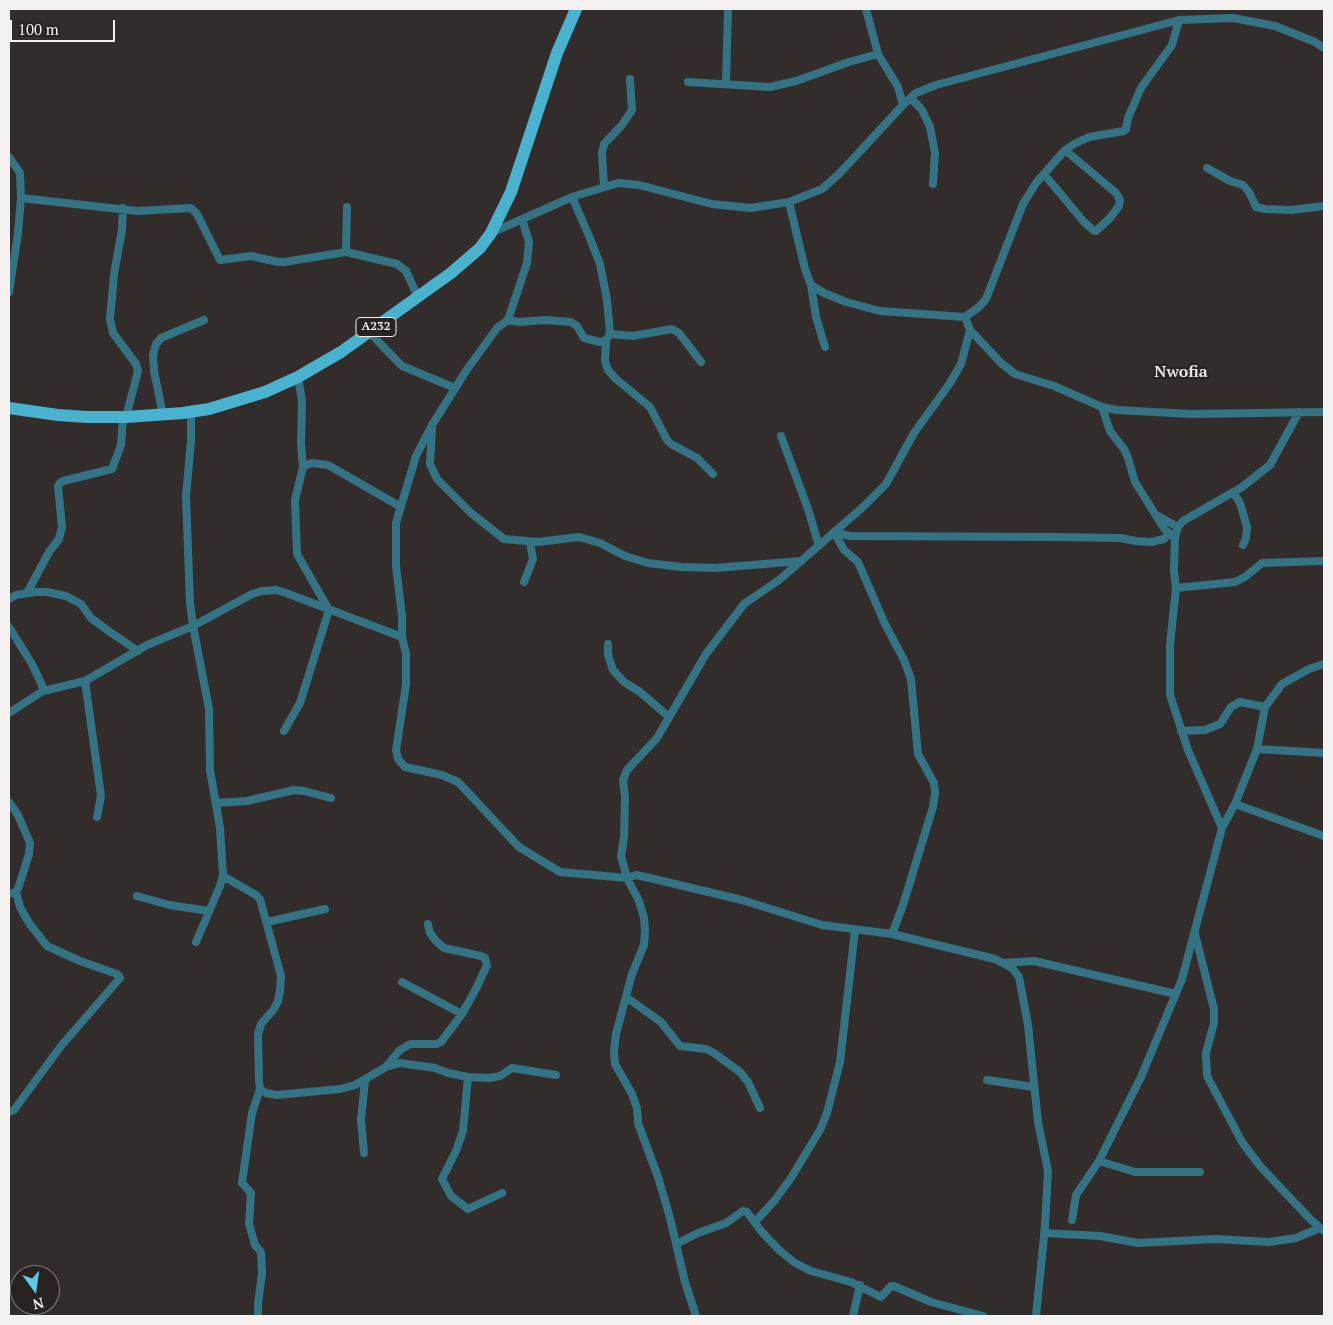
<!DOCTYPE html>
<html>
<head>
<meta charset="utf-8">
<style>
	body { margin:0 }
	#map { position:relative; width:1333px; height:1325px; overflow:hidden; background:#322d2b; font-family:"PT Serif",serif }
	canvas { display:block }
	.frame { position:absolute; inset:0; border:10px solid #f4f1f0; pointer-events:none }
	.north { position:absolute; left:10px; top:1265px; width:50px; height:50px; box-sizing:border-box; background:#282321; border:1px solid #7a7574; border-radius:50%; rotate:166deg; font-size:14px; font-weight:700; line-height:20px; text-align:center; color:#f4f1f0 }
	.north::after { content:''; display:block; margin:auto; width:18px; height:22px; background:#5bc8e6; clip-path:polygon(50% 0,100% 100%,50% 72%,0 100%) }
	.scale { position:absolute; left:10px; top:20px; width:105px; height:22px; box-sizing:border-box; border:2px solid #f4f1f0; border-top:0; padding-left:6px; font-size:15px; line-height:18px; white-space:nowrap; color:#f4f1f0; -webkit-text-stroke:4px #282321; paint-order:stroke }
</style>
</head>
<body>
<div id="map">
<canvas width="1333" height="1325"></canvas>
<div class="frame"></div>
<div class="north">N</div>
<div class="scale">100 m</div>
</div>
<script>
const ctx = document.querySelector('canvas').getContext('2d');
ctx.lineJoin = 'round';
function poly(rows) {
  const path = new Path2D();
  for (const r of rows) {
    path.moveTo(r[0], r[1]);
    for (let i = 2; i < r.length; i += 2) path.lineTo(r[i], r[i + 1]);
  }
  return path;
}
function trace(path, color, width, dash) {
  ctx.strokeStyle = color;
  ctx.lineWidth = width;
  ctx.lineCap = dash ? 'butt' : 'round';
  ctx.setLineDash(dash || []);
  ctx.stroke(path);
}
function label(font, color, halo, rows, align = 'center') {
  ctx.font = font + ' "PT Serif",serif';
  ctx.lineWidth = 4.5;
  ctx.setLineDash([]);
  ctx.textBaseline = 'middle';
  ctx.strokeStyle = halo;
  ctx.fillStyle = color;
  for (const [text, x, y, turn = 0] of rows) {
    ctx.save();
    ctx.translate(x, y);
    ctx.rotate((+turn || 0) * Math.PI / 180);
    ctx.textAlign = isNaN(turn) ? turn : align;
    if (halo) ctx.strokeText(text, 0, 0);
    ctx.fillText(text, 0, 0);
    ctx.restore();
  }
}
const street = poly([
	[866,9,878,54,898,87,903,105],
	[688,82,770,87,796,81,849,62,878,54],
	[726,84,728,9],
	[911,98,922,110,930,127,935,153,933,184],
	[9,157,20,173,21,198,18,233,9,292],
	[1207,168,1230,181,1243,185,1249,192,1256,207,1265,209,1291,210,1324,206],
	[1044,174,1084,222,1093,230,1096,231,1109,219,1119,206,1120,200,1116,193,1065,150],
	[604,186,602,153,604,144,622,125,632,110,630,79],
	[21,198,137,211,191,208,197,214,220,260,251,256,278,262,284,262,346,252,397,264,406,271,418,297],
	[789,202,805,269,811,285,824,293,846,302,880,311,965,317],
	[123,208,122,230,114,274,110,319,113,333,136,364,138,371,126,417],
	[522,219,529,242,527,263,508,320,497,328,466,371,432,425,416,456,396,523,396,566,402,616,402,637,406,654,406,685,396,750,398,759,405,767,442,775,458,782,519,847,560,872,627,878,636,875,650,878,742,900,822,925,892,934,995,959,1012,968,1019,977,1028,1025,1038,1122,1048,1171,1045,1226,1036,1316],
	[491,233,572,197,618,183,639,185,712,204,751,208,789,202,822,189,839,174,903,105,916,93,936,85,1179,20,1233,18,1275,26,1315,42,1324,48],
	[346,252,347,207],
	[811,285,816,317,825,347],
	[508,320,519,322,545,320,571,322,577,326,584,338,600,342,606,340,610,334,607,300,600,264,589,236,572,197],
	[970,330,1001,363,1015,374,1054,386,1102,407,1117,410,1191,414,1324,412],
	[369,332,402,366,455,388],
	[610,334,633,336,672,329,679,333,701,362],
	[606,340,605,361,608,370,616,379,650,407,667,440,671,444,697,458,713,474],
	[298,377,302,401,301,444,303,467],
	[1102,407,1110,431,1124,449,1128,458,1135,482,1165,530,1173,536],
	[191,412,191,441,186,496,190,603,193,626,209,709,210,770,220,828,223,876,220,886,196,942],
	[163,415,154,371,153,355,156,344,161,338,204,320],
	[432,428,430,464,437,479,471,513,504,539,538,542,579,537,600,543,625,556,648,563,681,567,715,568,801,561],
	[781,436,808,509,819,546],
	[1233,492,1240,503,1247,527,1246,538,1243,545],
	[1158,516,1178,527],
	[834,532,844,550,858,562,885,624,904,660,911,679,918,754,934,783,935,793,933,807,903,905,892,934],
	[834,532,850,536,1056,537,1120,538,1136,541,1151,542,1164,539,1169,534],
	[524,582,533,559,530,542],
	[1176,588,1235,582,1245,577,1262,563,1324,561],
	[27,593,49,552,59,539,62,527,58,486,60,483,63,481,112,469,121,445,123,417],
	[9,599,16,595,36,592,47,592,66,596,81,604,91,618,110,632,138,651],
	[9,627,32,664,42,685,43,691],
	[608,644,608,655,613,670,624,682,640,692,669,717],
	[85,681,101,796,97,817],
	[9,713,43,691,85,681,147,645,193,626,252,594,262,591,276,590,286,593,402,637],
	[284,731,300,703,329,610,297,554,295,500,303,467,311,463,328,465,401,507],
	[1181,731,1205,730,1220,724,1231,707,1240,702,1265,707],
	[1257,749,1324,753],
	[9,802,18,815,30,843,29,854,19,886,16,892,9,894],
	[216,803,247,801,294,790,304,791,331,798],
	[1235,804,1324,836],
	[1222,828,1188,750,1170,695,1170,645,1176,588,1174,571,1175,537,1178,527,1183,521,1242,487,1270,465,1299,412],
	[223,876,256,895,260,899,281,976,280,991,278,1001,274,1009,261,1024,258,1034,259,1081,260,1089,266,1093,277,1095,340,1089,355,1085,386,1067,400,1063,435,1068,448,1073,468,1077,489,1078,500,1076,512,1068,556,1075],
	[137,896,169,905,209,911],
	[267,922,325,909],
	[1195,934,1214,1009,1214,1023,1206,1053,1207,1076,1242,1142,1260,1166,1311,1220,1324,1231],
	[1004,963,1034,961,1176,994],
	[402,982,462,1014],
	[626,997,661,1022,680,1046,706,1049,714,1053,740,1072,748,1082,760,1108],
	[386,1067,399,1051,410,1044,436,1044,441,1042,462,1014,477,987,487,965,485,958,481,956,444,948,436,941,430,933,428,924],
	[468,1077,463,1131,456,1151,442,1179,451,1196,468,1209,502,1193],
	[987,1080,1034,1087],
	[9,1112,14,1110,61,1046,120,978,117,974,80,961,47,946,29,923,20,907,16,892],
	[364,1153,361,1120,365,1080],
	[1200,1172,1135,1172,1099,1161,1141,1077,1182,979,1222,828,1235,804,1257,749,1265,707,1282,684,1309,669,1324,664],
	[1072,1220,1076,1195,1099,1161],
	[755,1222,775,1200,791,1178,820,1130,827,1113,840,1062,855,930],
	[1044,1233,1100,1236,1138,1243,1216,1239,1269,1242,1296,1238,1320,1228],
	[676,1244,698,1233,726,1223,743,1211,747,1212,761,1231,779,1250,795,1263,811,1271,851,1282,881,1297,891,1286,894,1286,931,1302,983,1316],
	[258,1316,258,1304,262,1273,261,1252,255,1245,249,1224,251,1193,242,1183,252,1113,260,1089],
	[696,1316,685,1282,670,1218,658,1177,638,1123,637,1108,632,1094,615,1064,614,1052,616,1034,632,974,644,945,645,931,644,918,639,901,627,878,621,856,624,838,625,797,623,780,627,770,657,738,706,654,744,604,779,580,801,561,863,507,886,484,914,433,950,383,961,364,970,330,965,317,979,307,986,299,1023,204,1036,183,1065,150,1074,144,1089,137,1124,131,1126,129,1128,118,1141,88,1172,45,1179,20],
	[853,1316,860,1285]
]);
const primary = poly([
	[9,408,58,415,87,417,126,417,183,413,209,409,265,392,298,377,341,352,451,273,480,248,491,233,511,192,557,53,576,9]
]);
const shields = [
	[376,327,40]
];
const shieldNames = [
	["A232",376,327]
];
const quarterNames = [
	["Nwofia",1181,372]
];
trace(street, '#347384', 8);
trace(primary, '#48b2cf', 12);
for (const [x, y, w] of shields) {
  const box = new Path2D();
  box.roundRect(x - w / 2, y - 9.5, w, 19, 4);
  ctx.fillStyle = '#282321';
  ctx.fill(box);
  trace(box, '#f4f1f0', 1);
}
label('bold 12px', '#f4f1f0', null, shieldNames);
label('bold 16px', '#e9e2df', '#282321', quarterNames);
</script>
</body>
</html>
